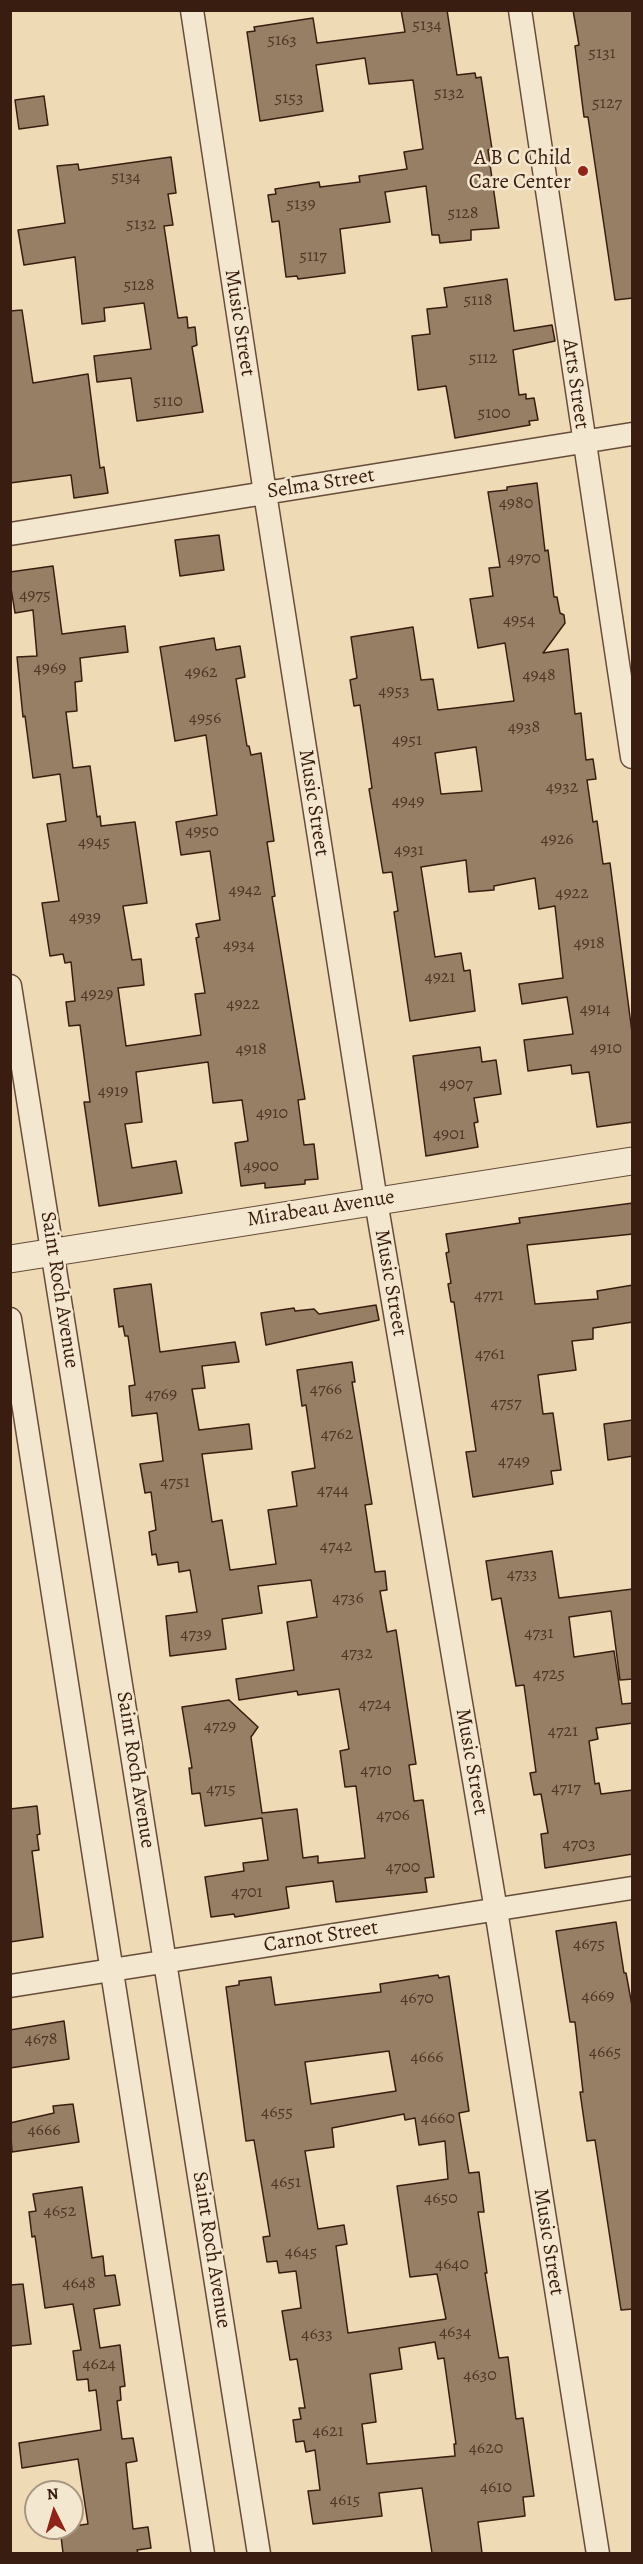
<!DOCTYPE html>
<html>
<head>
<meta charset="utf-8">
<style>
	body { margin:0 }
	#map { position:relative; width:643px; height:2564px; overflow:hidden; background:#eedab5; font-family:Alegreya,serif }
	canvas { display:block }
	.frame { position:absolute; inset:0; border:12px solid #391d10; pointer-events:none }
	.north { position:absolute; left:24px; top:2480px; width:60px; height:60px; box-sizing:border-box; background:#f4e7cf; border:2px solid #a99683; border-radius:50%; rotate:355deg; font-size:16px; font-weight:700; line-height:24px; text-align:center; color:#391d10 }
	.north::after { content:''; display:block; margin:auto; width:21px; height:27px; background:#8f2418; clip-path:polygon(50% 0,100% 100%,50% 72%,0 100%) }
</style>
</head>
<body>
<div id="map">
<canvas width="643" height="2564"></canvas>
<div class="frame"></div>
<div class="north">N</div>
</div>
<script>
const ctx = document.querySelector('canvas').getContext('2d');
ctx.lineJoin = 'round';
function fillPath(path, color) {
  ctx.fillStyle = color;
  ctx.fill(path, 'evenodd');
}
function poly(rows) {
  const path = new Path2D();
  for (const r of rows) {
    path.moveTo(r[0], r[1]);
    for (let i = 2; i < r.length; i += 2) path.lineTo(r[i], r[i + 1]);
  }
  return path;
}
function trace(path, color, width, dash) {
  ctx.strokeStyle = color;
  ctx.lineWidth = width;
  ctx.lineCap = dash ? 'butt' : 'round';
  ctx.setLineDash(dash || []);
  ctx.stroke(path);
}
function label(font, color, halo, rows, align = 'center') {
  ctx.font = font + ' Alegreya,serif';
  ctx.lineWidth = 5;
  ctx.setLineDash([]);
  ctx.textBaseline = 'middle';
  ctx.strokeStyle = halo;
  ctx.fillStyle = color;
  for (const [text, x, y, turn = 0] of rows) {
    ctx.save();
    ctx.translate(x, y);
    ctx.rotate((+turn || 0) * Math.PI / 180);
    ctx.textAlign = isNaN(turn) ? turn : align;
    if (halo) ctx.strokeText(text, 0, 0);
    ctx.fillText(text, 0, 0);
    ctx.restore();
  }
}
const building = poly([
	[401,10,447,10,457,75,475,73,476,78,481,77,492,149,488,150,499,228,471,230,471,240,440,243,439,235,432,235,426,186,385,192,390,222,340,229,345,273,298,279,297,276,286,277,279,221,272,222,268,195,276,194,275,189,319,182,320,187,360,182,359,176,407,169,404,152,423,149,413,80,369,84,365,58,316,65,323,111,260,121,247,32,255,31,254,27,313,18,317,43,405,32,401,10],
	[573,10,633,10,633,298,615,300,588,117,584,117,575,46,579,45,573,10],
	[44,96,48,125,19,129,15,100,44,96],
	[171,157,176,193,168,194,173,225,164,226,178,318,187,317,188,328,195,327,197,345,192,347,203,412,137,421,131,378,97,382,94,356,151,349,144,303,104,308,105,321,82,324,75,257,24,265,18,230,65,223,57,166,78,164,79,170,171,157],
	[507,279,514,331,552,325,555,341,513,350,519,395,526,394,526,399,534,398,538,420,529,421,530,425,455,438,446,386,418,390,412,336,430,334,427,309,447,307,444,288,507,279],
	[22,310,33,383,88,374,100,468,104,467,108,493,74,498,71,475,10,483,10,311,22,310],
	[537,483,545,551,548,550,554,597,557,597,560,613,564,615,565,623,543,653,568,649,575,714,581,713,586,760,593,759,596,779,587,780,593,822,597,821,603,864,610,863,633,1040,633,1122,597,1127,589,1072,572,1074,571,1065,528,1071,524,1040,573,1034,567,997,522,1004,519,984,563,978,555,906,539,909,535,878,494,886,494,890,469,892,466,860,421,867,435,957,461,953,464,971,470,970,475,1011,410,1021,394,912,398,911,392,872,383,873,369,789,372,788,360,705,354,706,350,680,357,678,351,637,413,627,421,680,433,679,438,710,514,701,505,643,478,648,470,599,493,596,489,568,500,567,488,492,507,490,507,487,537,483],
	[476,747,482,791,441,794,435,753,476,747],
	[219,535,224,570,180,576,175,540,219,535],
	[53,566,62,634,125,626,128,652,80,658,82,681,75,682,77,711,66,712,73,768,90,766,97,817,100,816,101,826,135,822,147,903,123,906,132,960,141,959,144,985,118,988,126,1046,201,1035,195,994,205,993,196,938,199,937,196,924,220,920,210,851,181,855,176,822,217,815,206,735,175,741,160,647,214,638,216,650,240,646,245,677,236,679,247,746,249,746,251,755,261,753,274,841,267,842,275,896,272,897,305,1099,298,1100,304,1145,314,1144,318,1179,305,1180,305,1184,265,1188,265,1183,241,1186,235,1143,248,1141,242,1100,213,1103,208,1062,136,1072,142,1122,125,1124,132,1168,176,1161,182,1193,99,1206,84,1102,90,1102,80,1025,69,1026,66,1002,75,1001,71,962,65,963,63,954,50,956,42,903,59,901,47,824,66,821,60,774,33,778,25,716,23,717,17,657,37,656,33,610,15,613,10,582,10,572,53,566],
	[480,1047,482,1062,496,1060,501,1094,474,1098,478,1122,474,1123,478,1147,426,1156,413,1056,480,1047],
	[633,1203,633,1234,527,1245,535,1304,598,1299,597,1291,633,1285,633,1322,593,1328,593,1339,572,1341,576,1370,538,1375,543,1414,553,1413,561,1470,551,1471,553,1484,473,1497,466,1452,476,1451,454,1302,451,1302,448,1284,451,1283,446,1253,449,1252,446,1234,520,1223,519,1218,633,1203],
	[151,1284,160,1352,235,1342,239,1362,202,1366,205,1388,192,1389,199,1430,249,1424,252,1449,202,1454,212,1522,222,1520,230,1570,276,1564,268,1510,297,1506,292,1472,315,1468,306,1405,302,1406,297,1370,352,1362,355,1382,352,1382,372,1504,365,1505,375,1572,385,1571,387,1590,380,1591,387,1632,396,1630,416,1764,409,1765,414,1801,423,1800,434,1877,425,1878,427,1892,336,1902,333,1881,286,1887,289,1908,235,1917,234,1914,211,1917,205,1877,244,1871,243,1863,268,1860,262,1818,205,1826,200,1793,192,1794,189,1768,192,1768,182,1707,229,1700,258,1727,251,1737,262,1813,297,1809,303,1858,318,1856,318,1863,365,1858,356,1786,345,1787,340,1751,349,1749,339,1689,298,1695,297,1691,239,1700,236,1679,294,1670,287,1622,317,1617,311,1580,258,1586,262,1613,222,1619,226,1649,170,1656,166,1616,197,1612,190,1570,179,1572,178,1562,158,1565,156,1554,152,1555,149,1532,156,1530,151,1492,145,1493,140,1464,163,1461,157,1413,132,1416,129,1386,135,1385,128,1336,125,1336,123,1326,119,1327,114,1289,151,1284],
	[376,1305,379,1320,266,1345,261,1313,294,1308,295,1311,314,1309,319,1314,376,1305],
	[633,1420,633,1456,608,1460,604,1424,633,1420],
	[552,1551,559,1598,633,1589,633,1679,620,1680,611,1611,569,1617,574,1657,614,1651,622,1704,633,1703,633,1723,596,1728,598,1739,589,1741,595,1784,599,1783,601,1794,633,1790,633,1854,545,1868,541,1834,548,1833,541,1794,534,1795,530,1773,536,1772,524,1685,516,1686,501,1598,492,1600,486,1561,552,1551],
	[37,1806,40,1834,37,1835,39,1850,32,1851,43,1937,10,1942,10,1809,37,1806],
	[616,1922,624,1973,626,1973,633,2011,633,2309,621,2310,595,2140,587,2141,580,2092,583,2092,575,2022,570,2022,556,1931,616,1922],
	[438,1975,439,1978,449,1976,469,2111,459,2113,469,2173,479,2172,484,2212,478,2212,487,2273,485,2273,499,2358,508,2357,516,2419,523,2418,534,2496,523,2497,525,2516,478,2522,482,2553,432,2553,422,2488,379,2493,382,2516,313,2524,308,2491,320,2490,315,2450,306,2452,304,2441,296,2442,293,2420,301,2419,299,2408,305,2408,297,2359,290,2360,282,2311,301,2308,296,2271,279,2273,277,2261,267,2262,263,2237,270,2236,254,2140,246,2141,226,1987,239,1985,239,1981,271,1977,275,2005,381,1992,380,1984,438,1975],
	[389,2051,396,2091,311,2104,305,2062,389,2051],
	[404,2114,405,2120,415,2118,419,2145,445,2141,448,2179,397,2186,410,2277,437,2274,446,2319,348,2333,336,2246,347,2244,344,2225,318,2229,305,2151,334,2147,332,2128,404,2114],
	[435,2342,438,2359,444,2358,456,2444,454,2444,455,2456,367,2464,362,2424,376,2422,370,2374,402,2369,399,2348,435,2342],
	[64,2021,69,2059,10,2068,10,2030,64,2021],
	[73,2104,79,2142,12,2152,10,2123,54,2113,53,2106,73,2104],
	[82,2187,92,2258,103,2256,105,2276,115,2275,120,2305,94,2309,100,2348,120,2345,125,2386,120,2387,121,2400,117,2401,122,2439,133,2438,137,2461,126,2463,133,2529,148,2527,151,2548,137,2550,138,2553,63,2553,60,2528,88,2524,78,2459,22,2468,19,2443,101,2430,96,2390,89,2391,88,2379,77,2380,73,2351,81,2350,73,2304,45,2308,35,2236,32,2237,29,2212,36,2211,33,2194,82,2187],
	[23,2284,31,2344,10,2346,10,2285,23,2284]
]);
const minor = poly([
	[192,10,265,493,376,1201,496,1910,598,2554],
	[520,10,632,757],
	[10,534,632,434],
	[10,986,259,2554],
	[10,1319,203,2554],
	[10,1986,632,1888]
]);
const tertiary = poly([
	[10,1259,632,1161]
]);
const markers = [
	[583,171,6,"#8f2418"]
];
const numberNames = [
	["5134",427,26],
	["5163",282,41],
	["5131",602,54],
	["5132",449,94],
	["5153",289,99],
	["5127",607,104],
	["5134",126,178],
	["5139",301,205],
	["5128",463,214],
	["5132",141,225],
	["5117",313,257],
	["5128",139,286],
	["5118",478,301],
	["5112",483,359],
	["5110",168,402],
	["5100",494,414],
	["4980",516,504],
	["4970",524,559],
	["4975",35,596],
	["4954",519,621],
	["4969",50,669],
	["4962",201,673],
	["4948",539,676],
	["4953",394,692],
	["4956",205,719],
	["4938",524,728],
	["4951",407,741],
	["4932",562,788],
	["4949",408,802],
	["4950",202,832],
	["4926",557,840],
	["4945",94,843],
	["4931",409,851],
	["4942",245,891],
	["4922",572,894],
	["4939",85,918],
	["4918",589,944],
	["4934",239,946],
	["4921",440,978],
	["4929",97,995],
	["4922",243,1005],
	["4914",595,1010],
	["4910",606,1049],
	["4918",251,1050],
	["4907",456,1085],
	["4919",113,1092],
	["4910",272,1114],
	["4901",449,1135],
	["4900",261,1167],
	["4771",489,1296],
	["4761",490,1355],
	["4766",326,1390],
	["4769",161,1395],
	["4757",506,1404],
	["4762",337,1435],
	["4749",514,1462],
	["4751",175,1483],
	["4744",333,1491],
	["4742",336,1547],
	["4733",522,1575],
	["4736",348,1599],
	["4731",539,1634],
	["4739",196,1635],
	["4732",357,1654],
	["4725",549,1675],
	["4724",375,1705],
	["4729",220,1727],
	["4721",563,1732],
	["4710",376,1771],
	["4717",566,1789],
	["4715",221,1790],
	["4706",393,1816],
	["4703",579,1845],
	["4700",403,1868],
	["4701",247,1893],
	["4675",589,1945],
	["4669",598,1997],
	["4670",417,1999],
	["4678",41,2040],
	["4665",605,2053],
	["4666",427,2058],
	["4655",277,2113],
	["4660",438,2119],
	["4666",44,2131],
	["4651",286,2183],
	["4650",441,2199],
	["4652",60,2212],
	["4645",301,2253],
	["4640",452,2265],
	["4648",79,2284],
	["4634",455,2333],
	["4633",317,2335],
	["4624",99,2365],
	["4630",480,2376],
	["4621",328,2432],
	["4620",486,2449],
	["4610",496,2488],
	["4615",345,2501]
];
const poiNames = [
	["A B C Child",571,159],
	["Care Center",571,183]
];
const streetNames = [
	["Music Street",239,323,81],
	["Arts Street",575,384,82],
	["Selma Street",321,484,-9],
	["Music Street",313,803,81],
	["Mirabeau Avenue",321,1209,-9],
	["Music Street",390,1283,80],
	["Saint Roch Avenue",59,1290,81],
	["Music Street",471,1762,80],
	["Saint Roch Avenue",135,1770,81],
	["Carnot Street",321,1937,-9],
	["Music Street",548,2242,81],
	["Saint Roch Avenue",211,2250,81]
];
fillPath(building, '#977f66');
trace(building, '#391d10', 1.5);
trace(minor, '#664c39', 25);
trace(tertiary, '#664c39', 29);
trace(minor, '#f4e7cf', 22);
trace(tertiary, '#f4e7cf', 27);
for (const [x, y, r, color] of markers) {
  const dot = new Path2D();
  dot.arc(x, y, r, 0, 2 * Math.PI);
  ctx.fillStyle = color;
  ctx.fill(dot);
  trace(dot, '#f4e7cf', 2);
}
label('18px', '#503626', null, numberNames);
label('21px', '#391d10', '#f4e7cf', poiNames, 'right');
label('21px', '#391d10', '#f4e7cf', streetNames);
</script>
</body>
</html>
